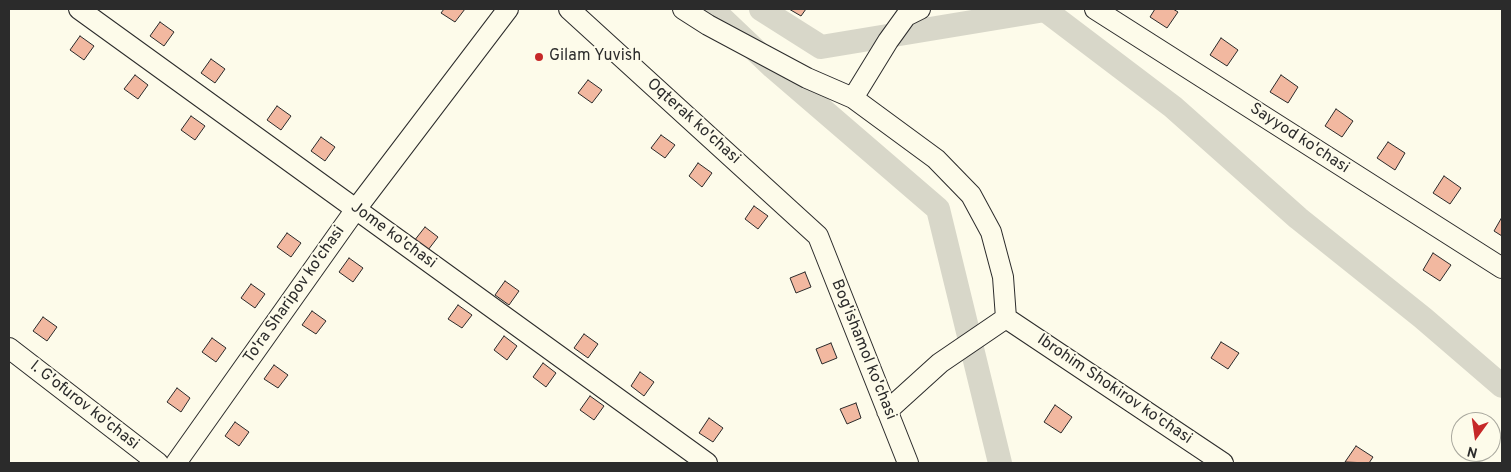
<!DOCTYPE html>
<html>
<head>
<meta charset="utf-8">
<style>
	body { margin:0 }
	#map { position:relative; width:1511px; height:472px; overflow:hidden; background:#fdfbea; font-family:Overpass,sans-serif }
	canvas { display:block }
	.frame { position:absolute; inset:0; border:10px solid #2b2b2b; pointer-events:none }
	.north { position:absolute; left:1451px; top:412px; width:50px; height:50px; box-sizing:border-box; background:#fdfbea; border:1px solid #a9a89e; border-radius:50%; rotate:194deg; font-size:14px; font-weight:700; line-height:20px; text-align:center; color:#2b2b2b }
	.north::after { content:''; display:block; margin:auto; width:18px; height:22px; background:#c62828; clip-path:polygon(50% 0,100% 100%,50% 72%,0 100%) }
</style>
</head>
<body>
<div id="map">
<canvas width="1511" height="472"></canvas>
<div class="frame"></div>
<div class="north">N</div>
</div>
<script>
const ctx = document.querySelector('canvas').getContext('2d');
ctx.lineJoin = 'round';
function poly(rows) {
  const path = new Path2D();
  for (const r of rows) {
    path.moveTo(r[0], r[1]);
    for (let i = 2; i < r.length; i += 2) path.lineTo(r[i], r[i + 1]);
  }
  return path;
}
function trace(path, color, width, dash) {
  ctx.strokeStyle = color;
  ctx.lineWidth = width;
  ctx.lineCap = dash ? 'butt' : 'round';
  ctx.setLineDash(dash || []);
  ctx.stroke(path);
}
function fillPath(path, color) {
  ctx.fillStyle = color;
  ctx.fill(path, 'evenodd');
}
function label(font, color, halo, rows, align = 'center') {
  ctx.font = font + ' Overpass,sans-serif';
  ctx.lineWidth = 4;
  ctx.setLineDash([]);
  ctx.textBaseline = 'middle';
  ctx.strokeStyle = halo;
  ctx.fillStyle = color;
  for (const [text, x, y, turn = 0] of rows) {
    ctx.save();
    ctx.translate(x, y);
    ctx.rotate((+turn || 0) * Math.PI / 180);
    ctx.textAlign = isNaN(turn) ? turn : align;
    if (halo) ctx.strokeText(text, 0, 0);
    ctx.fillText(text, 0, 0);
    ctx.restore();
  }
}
const canal = poly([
	[712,9,773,67,938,209,1000,463],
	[761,9,821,47,1045,10,1173,107,1298,218,1423,318,1502,386]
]);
const building = poly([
	[444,9,465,9,455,22,441,13,444,9],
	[789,9,806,9,801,16,789,9],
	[1155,9,1173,9,1178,12,1167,28,1150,17,1155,9],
	[160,22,174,32,164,46,150,36,160,22],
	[80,36,94,46,84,60,70,50,80,36],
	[1221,38,1238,50,1227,66,1210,55,1221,38],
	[211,59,225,69,215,83,201,73,211,59],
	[135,75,148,85,138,99,124,89,135,75],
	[1281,75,1298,87,1288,103,1270,92,1281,75],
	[588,80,602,90,592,103,578,93,588,80],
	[277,106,291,116,281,130,267,120,277,106],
	[1336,109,1353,121,1342,137,1325,126,1336,109],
	[191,116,205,126,195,140,181,130,191,116],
	[661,135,675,145,665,158,651,148,661,135],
	[321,137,335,147,325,161,311,151,321,137],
	[1388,142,1405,153,1395,170,1377,158,1388,142],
	[698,163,712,173,702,187,689,176,698,163],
	[1444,176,1461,188,1450,204,1433,193,1444,176],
	[754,206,768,216,758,229,745,219,754,206],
	[1502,217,1502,236,1494,231,1502,217],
	[425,227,438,237,428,250,414,241,425,227],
	[287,233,301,243,291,257,277,247,287,233],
	[1433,253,1451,265,1440,281,1423,270,1433,253],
	[349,258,363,268,353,282,339,272,349,258],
	[805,272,811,287,796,293,790,278,805,272],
	[505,281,519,291,509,305,495,295,505,281],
	[251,284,265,294,255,308,241,298,251,284],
	[458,305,472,315,462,328,448,319,458,305],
	[312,311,326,321,316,334,302,325,312,311],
	[43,317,57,327,47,341,33,331,43,317],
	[584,334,598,344,588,358,574,348,584,334],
	[504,336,517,346,507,360,494,350,504,336],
	[212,338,226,348,216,362,202,352,212,338],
	[1221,342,1239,353,1228,369,1211,358,1221,342],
	[831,343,837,358,822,364,816,349,831,343],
	[543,363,556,373,546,387,533,377,543,363],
	[274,365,288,375,278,388,264,379,274,365],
	[640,372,654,382,644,396,631,386,640,372],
	[177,388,190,398,181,412,167,402,177,388],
	[590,396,604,406,594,420,580,410,590,396],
	[856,403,861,418,847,424,840,409,856,403],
	[1055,405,1072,417,1061,433,1044,422,1055,405],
	[709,418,723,428,713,442,699,433,709,418],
	[235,422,249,432,239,446,225,436,235,422],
	[1356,446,1373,457,1369,463,1345,462,1356,446]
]);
const street = poly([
	[79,9,707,463],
	[569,9,818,236,908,463],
	[683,9,708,25,807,78,853,98,936,159,971,195,991,232,1003,277,1006,318,940,363,887,411],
	[1095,9,1502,268],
	[853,98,888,41,906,16,920,9],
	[1006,318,1223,463],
	[9,348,158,463],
	[176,463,356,209,508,9]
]);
const markers = [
	[539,57,5,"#c62828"]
];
const poiNames = [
	["Gilam Yuvish",549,57]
];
const streetNames = [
	["Oqterak ko'chasi",693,122,42],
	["Sayyod ko'chasi",1299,139,33],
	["Jome ko'chasi",393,236,36],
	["To'ra Sharipov ko'chasi",295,295,-55],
	["Bog'ishamol ko'chasi",863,350,68],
	["Ibrohim Shokirov ko'chasi",1114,390,34],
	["I. G'ofurov ko'chasi",84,406,38]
];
trace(canal, '#d8d7c9', 24);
fillPath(building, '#f2b8a0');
trace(building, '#2b2b2b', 1);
trace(street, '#2b2b2b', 22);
trace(street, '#fdfbea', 20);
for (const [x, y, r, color] of markers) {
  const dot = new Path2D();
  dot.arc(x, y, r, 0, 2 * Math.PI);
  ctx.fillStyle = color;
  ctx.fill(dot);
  trace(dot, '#fdfbea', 2);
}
label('16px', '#2b2b2b', '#fdfbea', poiNames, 'left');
label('16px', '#2b2b2b', '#fdfbea', streetNames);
</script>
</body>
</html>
